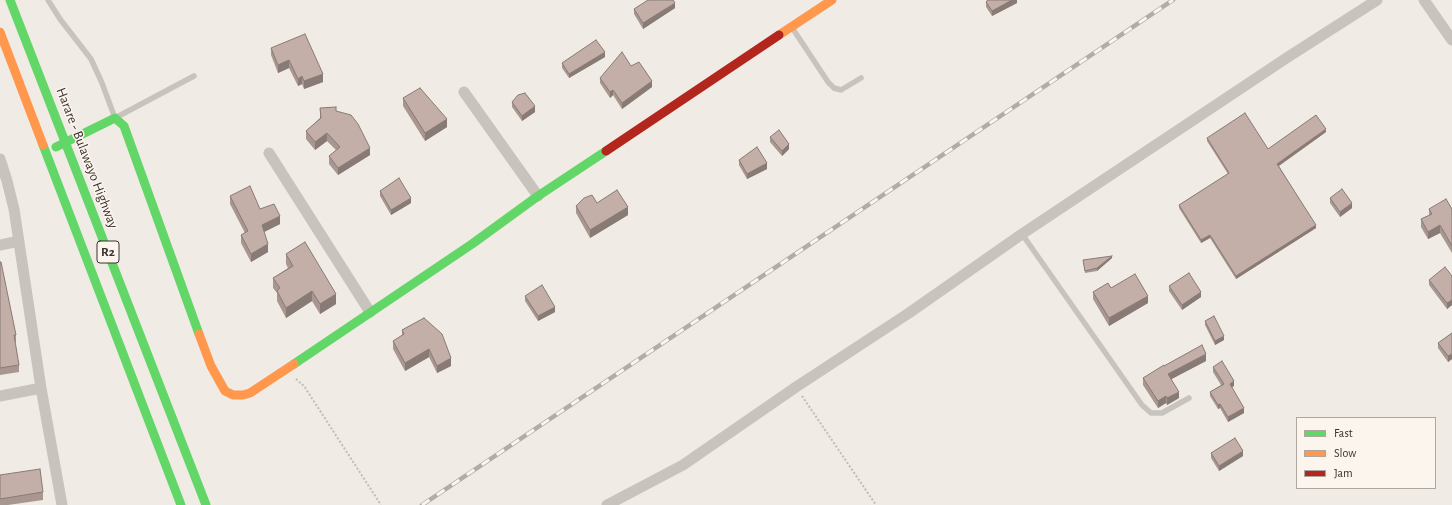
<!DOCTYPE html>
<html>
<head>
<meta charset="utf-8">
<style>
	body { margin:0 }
	#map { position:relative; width:1452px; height:505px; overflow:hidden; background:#f0ebe5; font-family:"Alegreya Sans",sans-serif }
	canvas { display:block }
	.legend { position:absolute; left:1296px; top:417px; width:140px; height:72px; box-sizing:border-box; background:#fbf5ee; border:1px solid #aea6a0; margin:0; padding:5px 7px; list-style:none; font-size:12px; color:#3b302b }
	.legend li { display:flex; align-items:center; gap:8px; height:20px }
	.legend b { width:20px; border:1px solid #aea6a0 }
</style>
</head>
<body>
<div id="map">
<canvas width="1452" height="505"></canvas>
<ul class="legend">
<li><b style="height:5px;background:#63d668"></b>Fast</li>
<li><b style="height:5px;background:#ff974d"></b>Slow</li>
<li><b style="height:5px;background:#b3261e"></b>Jam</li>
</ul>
</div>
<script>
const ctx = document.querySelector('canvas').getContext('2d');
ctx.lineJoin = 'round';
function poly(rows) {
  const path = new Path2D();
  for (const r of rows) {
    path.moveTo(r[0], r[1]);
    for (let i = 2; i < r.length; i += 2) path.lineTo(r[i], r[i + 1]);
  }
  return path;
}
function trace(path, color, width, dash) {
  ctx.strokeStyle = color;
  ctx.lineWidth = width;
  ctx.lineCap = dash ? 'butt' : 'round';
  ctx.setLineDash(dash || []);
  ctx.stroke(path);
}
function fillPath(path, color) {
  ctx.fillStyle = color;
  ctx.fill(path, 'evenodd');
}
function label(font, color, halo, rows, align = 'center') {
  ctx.font = font + ' "Alegreya Sans",sans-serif';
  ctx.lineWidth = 3;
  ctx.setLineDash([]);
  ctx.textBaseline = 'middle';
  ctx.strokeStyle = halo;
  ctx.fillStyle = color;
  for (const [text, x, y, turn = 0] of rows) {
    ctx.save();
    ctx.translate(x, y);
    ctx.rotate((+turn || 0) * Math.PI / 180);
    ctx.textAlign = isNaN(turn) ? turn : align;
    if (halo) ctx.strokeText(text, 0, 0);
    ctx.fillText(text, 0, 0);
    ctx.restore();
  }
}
const path = poly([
	[296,379,304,386,381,505],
	[802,396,876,505]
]);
const lane = poly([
	[48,0,60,19,91,59,102,83,115,118,194,76],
	[793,29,828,82,834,88,841,90,861,78],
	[1022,234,1142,405,1151,413,1162,413,1189,398]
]);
const street = poly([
	[1424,0,1452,40],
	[464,92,538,196],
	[269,153,370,312],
	[0,159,7,181,14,209,41,388,62,505],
	[0,245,19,241],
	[0,396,41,388],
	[607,505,683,465,796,387,909,313,1022,234,1288,57,1377,0]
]);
const fast = poly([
	[10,0,206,505],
	[43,145,181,505],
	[56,147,115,118,124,126,199,334],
	[294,364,472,244,538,196,606,151]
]);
const slow = poly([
	[0,32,43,145],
	[779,35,832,0],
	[199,334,211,366,225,391,233,395,243,395,250,393,294,364]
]);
const jam = poly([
	[606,151,779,35]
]);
const rail = poly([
	[422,505,1173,0]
]);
const wall = poly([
	[987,0,1017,0,1017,3,992,16,986,7,986,2],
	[675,8,643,29,634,14,634,9],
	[271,48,323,82,304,89,302,84,298,86,289,68,278,73,271,55],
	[605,57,569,78,562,68,562,63],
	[631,66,652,87,622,109,613,95,610,98,600,83,600,78],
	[403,98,447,127,425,141,403,106],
	[512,102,535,112,522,121,512,107],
	[320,108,336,112,370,155,338,175,329,164,329,156,336,150,327,141,315,150,306,139,306,131,320,118],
	[1326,132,1279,166,1316,228,1236,279,1210,238,1201,243,1179,208,1179,205,1228,174,1207,141,1207,138,1268,149],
	[770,137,789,149,782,156,770,142],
	[739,160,767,169,747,179,739,165],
	[380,191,411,203,391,215,380,196],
	[230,196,260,209,280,224,264,232,268,252,251,262,241,243,241,235,245,233,230,204],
	[1330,198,1352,208,1340,217,1330,203],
	[597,203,628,215,590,238,576,213,576,206],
	[1429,209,1452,209,1452,253,1440,233,1428,239,1421,227,1421,219,1429,215],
	[286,254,336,304,320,314,312,301,286,318,277,301,277,293,273,288,273,278,288,268,286,264],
	[1112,258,1097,271,1085,273,1083,260],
	[0,262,16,335,16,342,15,342,19,365,19,372,0,375],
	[1452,276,1452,305,1447,309,1429,285,1429,280],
	[1169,286,1201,297,1182,310,1169,291],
	[1111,288,1148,303,1109,326,1093,299,1093,292],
	[525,296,555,312,538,321,525,301],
	[424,318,451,366,437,373,429,357,405,371,393,349,393,341,402,336,402,330],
	[1205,321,1224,340,1215,345,1205,325],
	[1452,333,1452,360,1452,359,1448,362,1438,348,1438,343],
	[1206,361,1171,379,1179,398,1167,405,1166,403,1158,408,1143,385,1143,378,1164,366],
	[1213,367,1234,386,1232,387,1244,413,1228,422,1220,408,1218,409,1210,396,1210,392,1221,385,1213,372],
	[1211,453,1243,456,1219,471,1211,458],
	[0,475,43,492,43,500,8,505,0,505]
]);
const shadedWall = poly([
	[1012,0,1017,0,1017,3,992,16,992,11],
	[675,3,675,8,643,29,643,23],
	[605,52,605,57,569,78,569,74],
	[289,60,289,68,278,73,278,65],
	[323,74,323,82,304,89,304,81],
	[302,76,302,84,298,86,298,79],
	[652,81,652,87,622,109,622,103],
	[613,90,613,95,610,98,610,92],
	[535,106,535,112,522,121,522,116],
	[447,119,447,127,425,141,425,133],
	[1326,129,1326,132,1277,167,1277,164],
	[327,133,327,141,315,150,315,142],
	[789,144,789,149,782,156,782,151],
	[370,148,370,155,338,175,338,168],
	[767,163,767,169,747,179,747,174],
	[411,198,411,203,391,215,391,210],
	[1352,203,1352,208,1340,217,1340,212],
	[628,207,628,215,590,238,590,230],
	[280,216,280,224,262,233,262,225],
	[1316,225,1316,228,1236,279,1236,276],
	[1440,225,1440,233,1428,239,1428,232],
	[1210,235,1210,238,1201,243,1201,240],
	[268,244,268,252,251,262,251,254],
	[1112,256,1112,258,1097,271,1097,268],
	[312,291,312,301,286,318,286,308],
	[1201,292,1201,297,1182,310,1182,305],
	[336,294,336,304,320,314,320,304],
	[1148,296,1148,303,1109,326,1109,318],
	[1452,300,1452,305,1447,309,1447,303],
	[555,307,555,312,538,321,538,316],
	[1224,336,1224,340,1215,345,1215,341],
	[429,349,429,357,405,371,405,363],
	[1206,354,1206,361,1168,381,1168,374],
	[1452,354,1452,359,1448,362,1448,356],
	[451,358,451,366,437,373,437,366],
	[1234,381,1234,386,1230,388,1230,384],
	[1179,392,1179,398,1167,405,1167,398],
	[1166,396,1166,403,1158,408,1158,401],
	[1220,404,1220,408,1218,409,1218,405],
	[1244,408,1244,413,1228,422,1228,417],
	[1243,451,1243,456,1219,471,1219,466]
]);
const building = poly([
	[648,0,673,0,675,3,643,23,634,9,648,0],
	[988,0,1012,0,992,11,986,2,988,0],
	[305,34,323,74,304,81,302,76,298,79,289,60,278,65,271,48,305,34],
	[596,40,605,52,569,74,562,63,596,40],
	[622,52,631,66,639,62,652,81,622,103,613,90,610,92,600,78,622,52],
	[420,88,447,119,425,133,403,98,420,88],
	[525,93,535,106,522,116,512,102,518,95,525,93],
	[336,107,336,111,351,115,358,124,370,148,338,168,329,156,340,147,327,133,315,142,306,131,321,118,320,108,336,107],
	[1245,113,1268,149,1316,115,1326,129,1277,164,1316,225,1236,276,1210,235,1201,240,1179,205,1229,173,1207,138,1245,113],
	[779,130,789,144,782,151,770,137,779,130],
	[757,147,767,163,747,174,739,160,757,147],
	[399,178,411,198,391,210,380,191,399,178],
	[250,186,260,209,274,204,280,216,262,225,268,244,251,254,241,235,248,231,230,196,250,186],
	[1342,189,1352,203,1340,212,1330,198,1342,189],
	[617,190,628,207,590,230,576,206,584,198,592,195,597,203,617,190],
	[1446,199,1452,209,1452,246,1440,225,1428,232,1421,219,1432,214,1429,209,1446,199],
	[305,242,336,294,320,304,312,291,286,308,277,291,280,288,273,278,293,266,286,254,305,242],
	[1112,256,1097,268,1085,271,1083,260,1112,256],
	[0,262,1,262,16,335,14,335,19,365,0,368,0,262],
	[1445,267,1452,276,1452,300,1447,303,1429,280,1445,267],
	[1189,273,1201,292,1182,305,1169,286,1189,273],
	[1135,274,1148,296,1109,318,1093,292,1108,283,1111,288,1135,274],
	[542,285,555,307,538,316,525,296,542,285],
	[1214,316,1224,336,1215,341,1205,321,1214,316],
	[424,318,442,334,451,358,437,366,429,349,405,363,393,341,404,334,402,330,424,318],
	[1452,333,1452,354,1448,356,1438,343,1452,333],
	[1202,345,1206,354,1168,374,1179,392,1167,398,1166,396,1158,401,1143,378,1164,365,1164,366,1202,345],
	[1222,361,1234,381,1230,384,1244,408,1228,417,1220,404,1218,405,1210,392,1224,384,1213,367,1222,361],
	[1235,438,1243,451,1219,466,1211,453,1235,438],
	[40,469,43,492,0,499,0,475,40,469]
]);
const shields = [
	[108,252,22]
];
const shieldNames = [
	["R2",108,252]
];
const streetNames = [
	["Harare - Bulawayo Highway",87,158,69]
];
trace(path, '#c2bbb6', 2, [2, 2]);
trace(lane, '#c9c3be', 5.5);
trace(street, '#c9c3be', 11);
trace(fast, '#63d668', 9);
trace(slow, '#ff974d', 9);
trace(jam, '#b3261e', 9);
trace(rail, '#b1aca8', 4.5);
trace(rail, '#fbf5ee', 3, [9]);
fillPath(wall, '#a89690');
fillPath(shadedWall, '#887a75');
fillPath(building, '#c3afa7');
trace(building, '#887a75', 1);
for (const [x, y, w] of shields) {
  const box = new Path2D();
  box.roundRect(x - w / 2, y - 11, w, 22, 3);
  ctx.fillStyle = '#fbf5ee';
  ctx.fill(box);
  trace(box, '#3b302b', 1);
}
label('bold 13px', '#3b302b', null, shieldNames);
label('14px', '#3b302b', '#fbf5ee', streetNames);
</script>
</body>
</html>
